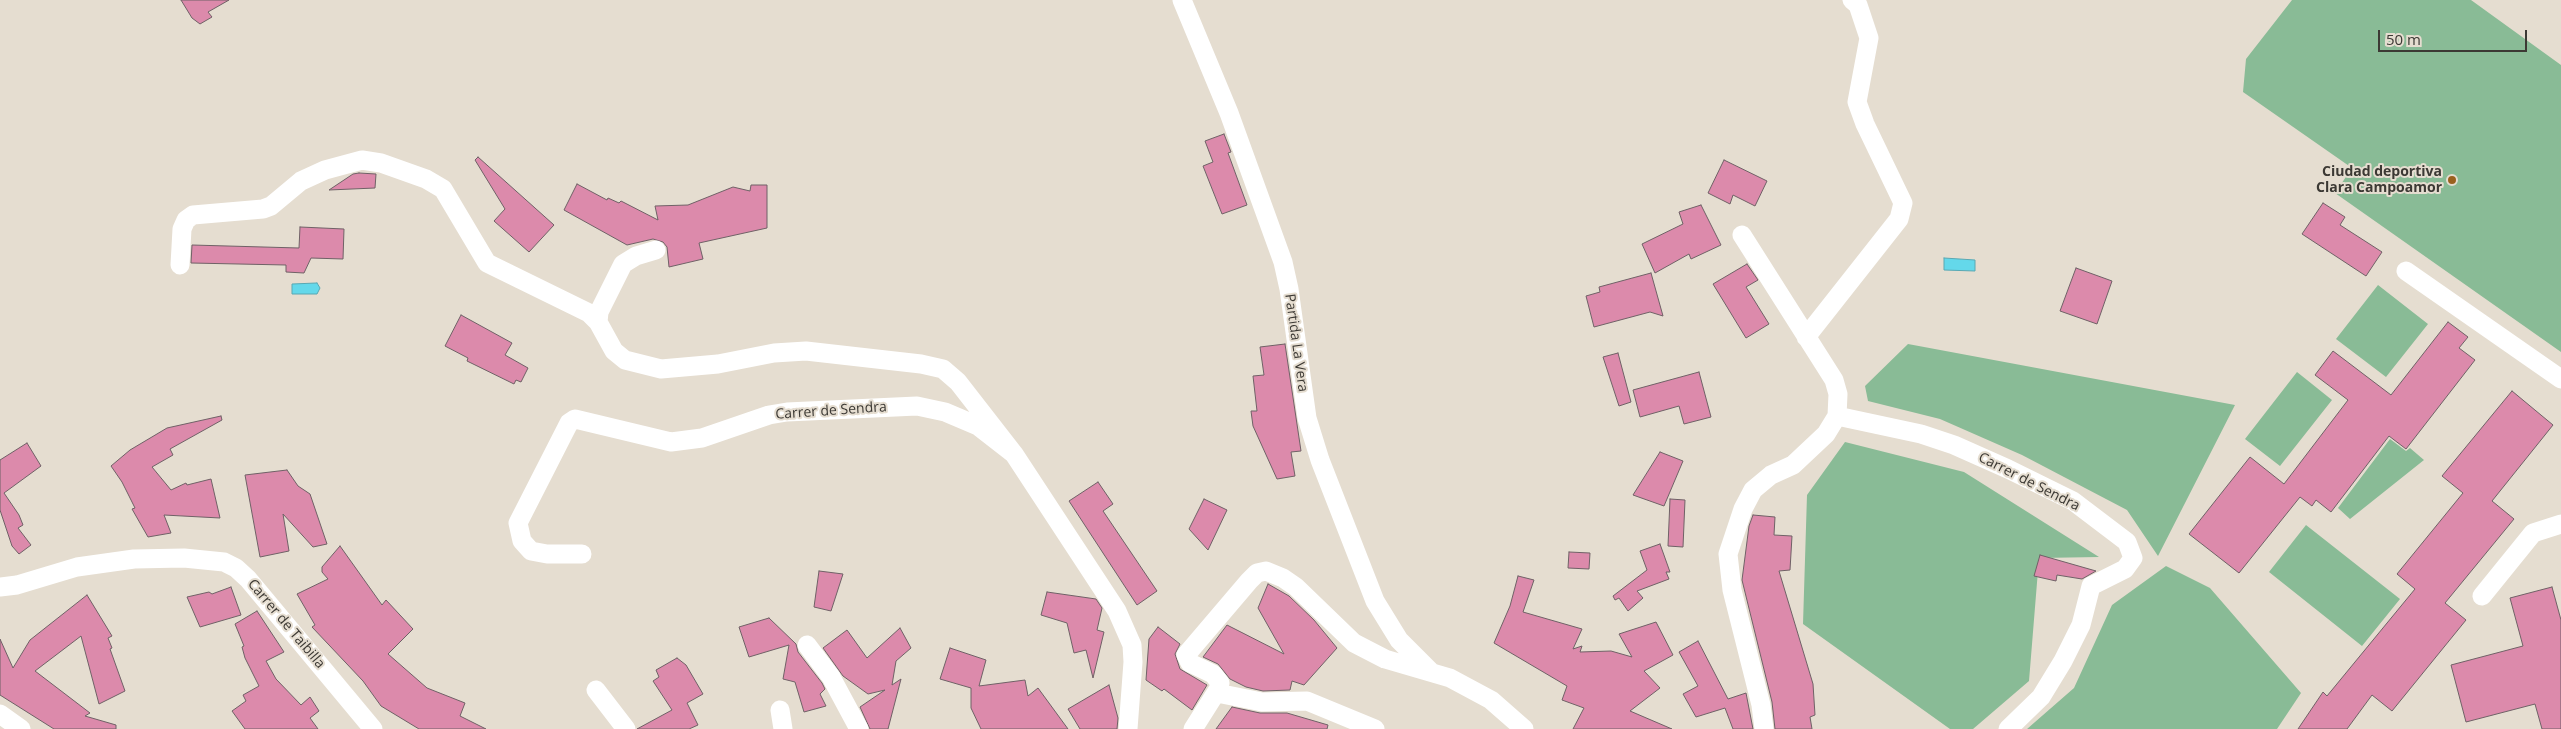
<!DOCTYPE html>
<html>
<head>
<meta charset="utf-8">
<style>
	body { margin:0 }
	#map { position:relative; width:2561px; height:729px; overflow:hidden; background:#e5ddd0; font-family:"Open Sans",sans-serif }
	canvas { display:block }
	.scale { position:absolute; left:2378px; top:30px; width:149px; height:22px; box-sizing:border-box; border:2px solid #3c3934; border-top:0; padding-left:6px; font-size:15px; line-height:18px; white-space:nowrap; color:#3c3934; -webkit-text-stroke:4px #e5ddd0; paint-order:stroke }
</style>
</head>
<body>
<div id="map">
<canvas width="2561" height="729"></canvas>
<div class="scale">50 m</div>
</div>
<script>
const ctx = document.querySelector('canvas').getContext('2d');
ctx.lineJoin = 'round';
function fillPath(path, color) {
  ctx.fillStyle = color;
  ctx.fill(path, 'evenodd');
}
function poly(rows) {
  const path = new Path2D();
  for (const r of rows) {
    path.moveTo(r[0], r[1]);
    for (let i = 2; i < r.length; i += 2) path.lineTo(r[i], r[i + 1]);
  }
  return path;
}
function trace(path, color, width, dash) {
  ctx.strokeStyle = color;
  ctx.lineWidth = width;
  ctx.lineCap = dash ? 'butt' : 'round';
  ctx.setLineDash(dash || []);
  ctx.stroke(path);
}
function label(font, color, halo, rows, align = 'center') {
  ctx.font = font + ' "Open Sans",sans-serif';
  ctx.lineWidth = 4;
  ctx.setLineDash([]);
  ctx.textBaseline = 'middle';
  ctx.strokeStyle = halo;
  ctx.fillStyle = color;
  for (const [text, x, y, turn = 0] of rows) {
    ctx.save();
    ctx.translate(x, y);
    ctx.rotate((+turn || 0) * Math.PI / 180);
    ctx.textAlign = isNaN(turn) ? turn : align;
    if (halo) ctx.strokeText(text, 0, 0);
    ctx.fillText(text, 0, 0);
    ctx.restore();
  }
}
const green = poly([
	[2292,0,2471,0,2561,65,2561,352,2335,193,2352,168,2243,92,2246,59],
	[2378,285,2428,324,2386,377,2336,339],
	[1908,344,2235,405,2158,556,2127,510,2022,455,1940,419,1868,401,1865,386],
	[2297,372,2332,400,2280,466,2245,439],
	[2390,439,2406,451,2410,448,2424,460,2350,519,2338,508],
	[1845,442,1964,472,2099,557,2039,558,2029,681,1973,729,1950,729,1803,624,1807,495],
	[2306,525,2400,599,2362,646,2269,572],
	[2166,566,2210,588,2301,693,2277,729,2027,729,2074,688,2112,605]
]);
const water = poly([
	[1944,258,1975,260,1975,271,1944,270,1944,258],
	[317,283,320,288,317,294,292,294,292,284,317,283]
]);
const building = poly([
	[181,0,229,0,208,12,212,17,200,24,192,18,181,0],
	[1224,134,1231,152,1228,153,1247,205,1222,214,1203,166,1213,162,1205,141,1224,134],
	[478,157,554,225,529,252,494,221,505,209,475,160,478,157],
	[1724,160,1767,181,1755,206,1733,195,1730,204,1708,193,1724,160],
	[359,173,376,174,375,188,329,190,353,174,359,173],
	[577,184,607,200,608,198,619,203,621,201,658,220,655,206,688,205,733,187,750,191,751,185,767,185,767,228,699,243,703,259,669,267,667,247,663,242,653,239,627,245,564,210,577,184],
	[2323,203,2345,217,2340,225,2382,252,2366,276,2302,234,2323,203],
	[1701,205,1721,245,1691,259,1689,254,1655,273,1642,244,1683,224,1679,212,1701,205],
	[300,227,344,229,343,259,311,258,304,273,286,272,286,265,191,263,192,245,299,248,300,227],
	[1747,264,1758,280,1746,287,1769,324,1746,338,1713,284,1747,264],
	[2076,268,2112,281,2097,324,2060,311,2076,268],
	[1651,273,1663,316,1650,312,1594,327,1586,296,1600,292,1599,287,1651,273],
	[461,315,512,343,505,355,528,368,521,382,516,380,514,384,467,361,468,358,445,346,461,315],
	[2448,322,2468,337,2459,348,2475,360,2406,449,2389,436,2331,512,2316,500,2312,506,2300,497,2239,573,2189,534,2250,457,2284,484,2348,400,2315,375,2333,351,2391,395,2448,322],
	[1285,344,1301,451,1291,452,1295,476,1277,479,1253,426,1251,411,1257,411,1253,376,1264,375,1260,347,1285,344],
	[1618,353,1631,402,1619,406,1603,357,1618,353],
	[1699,372,1711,417,1684,424,1679,406,1640,417,1633,390,1699,372],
	[2512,391,2553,425,2492,501,2514,519,2445,603,2466,620,2392,711,2372,695,2347,729,2298,729,2323,692,2327,696,2415,589,2397,574,2463,493,2442,476,2512,391],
	[221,416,222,420,170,449,173,455,152,467,171,490,186,483,187,485,211,479,220,518,164,515,171,533,148,537,132,509,135,508,122,482,111,466,130,450,167,428,221,416],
	[27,443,41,466,4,493,19,515,23,525,18,528,31,545,19,554,12,546,0,510,0,460,27,443],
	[1660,452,1683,461,1664,506,1633,495,1660,452],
	[287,470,298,486,310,494,327,544,313,547,283,514,289,551,260,557,245,475,287,470],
	[1098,482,1113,504,1103,511,1157,591,1137,605,1069,501,1098,482],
	[1204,499,1227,510,1208,550,1189,529,1204,499],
	[1670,499,1685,500,1683,547,1668,546,1670,499],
	[1753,515,1775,517,1774,535,1792,536,1790,570,1779,571,1813,684,1815,715,1810,717,1812,729,1775,729,1772,702,1742,580,1749,526,1753,515],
	[1660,544,1670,572,1666,572,1669,579,1637,591,1643,598,1628,611,1619,598,1615,600,1613,596,1647,570,1640,551,1660,544],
	[340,546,382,605,386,600,413,629,388,654,427,688,465,703,460,716,486,729,419,729,381,706,363,681,312,627,315,625,297,594,328,579,322,572,322,567,340,546],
	[1569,552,1590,553,1589,569,1568,568,1569,552],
	[2040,555,2096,571,2082,579,2057,575,2056,581,2034,576,2040,555],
	[819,571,843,574,831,611,814,607,819,571],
	[1518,576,1534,580,1523,612,1582,629,1573,649,1582,646,1580,652,1611,651,1632,657,1619,634,1656,622,1673,655,1644,671,1660,688,1630,711,1672,729,1573,729,1584,708,1562,700,1567,686,1494,643,1510,606,1518,576],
	[1268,584,1289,596,1314,620,1337,648,1304,685,1292,681,1290,690,1263,691,1246,687,1230,679,1218,664,1203,657,1227,625,1284,654,1258,608,1268,584],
	[231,587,241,615,200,627,187,597,209,592,212,594,231,587],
	[2552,587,2561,620,2561,729,2542,729,2535,704,2466,722,2451,665,2523,646,2510,598,2552,587],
	[1047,592,1096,599,1102,608,1097,630,1104,632,1093,678,1086,650,1074,653,1067,623,1041,615,1047,592],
	[87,595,112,636,108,638,112,648,110,649,125,691,99,704,81,636,35,671,90,713,85,716,116,725,116,729,54,729,0,695,0,639,13,668,30,640,87,595],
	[257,611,284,652,266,661,276,679,301,705,310,697,319,711,310,718,318,729,245,729,232,711,246,701,243,695,259,686,245,658,242,647,244,646,235,624,257,611],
	[769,618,796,644,798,652,822,683,825,689,820,694,826,706,804,712,795,682,783,679,789,645,749,657,739,627,769,618],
	[1158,627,1180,644,1175,654,1180,669,1207,685,1192,710,1164,689,1162,691,1146,680,1149,639,1158,627],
	[900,628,911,648,896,661,892,685,901,679,888,729,870,729,860,707,885,690,868,694,843,676,823,648,847,630,867,658,900,628],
	[1698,641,1728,699,1746,693,1753,729,1733,729,1725,708,1696,717,1683,694,1698,686,1679,652,1698,641],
	[950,648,986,660,979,686,1025,680,1028,696,1038,688,1068,729,981,729,971,708,971,688,940,679,950,648],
	[677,658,686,665,703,694,687,703,698,725,689,729,637,729,672,710,653,681,659,677,656,670,677,658],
	[1109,685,1118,718,1117,729,1080,729,1068,709,1109,685],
	[1232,707,1260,713,1287,713,1328,725,1327,729,1216,729,1232,707]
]);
const minor = poly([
	[1182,0,1229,113,1283,262,1289,289,1307,418,1320,460,1375,601,1399,640,1431,672],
	[1742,235,1834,380,1838,394,1837,416,1826,434,1793,465,1771,475,1753,490,1743,509,1728,554,1732,590,1761,705,1764,729],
	[180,265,182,229,186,220,193,215,263,209,271,206,301,181,325,170,362,160,381,163,426,179,443,189,487,263,589,313,598,322,614,351,625,360,661,369,718,364,774,353,806,351,921,364,943,369,958,382,1014,454],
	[2406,271,2561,379],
	[598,322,599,312,623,264,636,256,656,250],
	[1806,337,1899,219,1903,203,1865,124,1857,102,1869,38,1858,5,1852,0],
	[1837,416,1921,434,1954,445,2008,469,2073,501,2127,542,2133,558,2125,569,2091,586,2081,625,2063,661,2041,697,2008,729],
	[582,554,547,554,531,551,522,541,518,523,569,423,575,419,671,442,702,438,769,415,787,412,917,406,945,412,978,426,1014,454,1117,611,1132,645,1133,662,1128,729],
	[0,587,17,585,77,567,134,559,184,558,224,562,236,568,248,579,373,729],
	[2482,596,2533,533,2561,524],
	[807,645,831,677,859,729],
	[596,690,626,729],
	[1217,693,1262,702,1307,701,1375,729],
	[780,710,783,729],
	[0,714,21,729],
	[1193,729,1219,688,1220,683,1213,674,1190,663,1186,655,1249,581,1257,573,1266,571,1283,578,1296,587,1354,643,1385,659,1450,678,1491,700,1524,729]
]);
const markers = [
	[2452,180,5,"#9a611e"]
];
const poiNames = [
	["Ciudad deportiva",2442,172],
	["Clara Campoamor",2442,188]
];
const streetNames = [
	["Partida La Vera",1296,343,82],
	["Carrer de Sendra",831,411,-4],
	["Carrer de Sendra",2029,482,27],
	["Carrer de Taibilla",286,624,50]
];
fillPath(green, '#89bb96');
fillPath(water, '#64d8ea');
trace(water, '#58a8b3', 1);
fillPath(building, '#dc8aab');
trace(building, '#6f6166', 1);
trace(minor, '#fff', 19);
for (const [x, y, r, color] of markers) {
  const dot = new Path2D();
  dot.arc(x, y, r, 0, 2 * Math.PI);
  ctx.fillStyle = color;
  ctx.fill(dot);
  trace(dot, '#e5ddd0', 2);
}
label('bold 14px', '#3c3934', '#e5ddd0', poiNames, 'right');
label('14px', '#3c3934', '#e5ddd0', streetNames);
</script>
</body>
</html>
